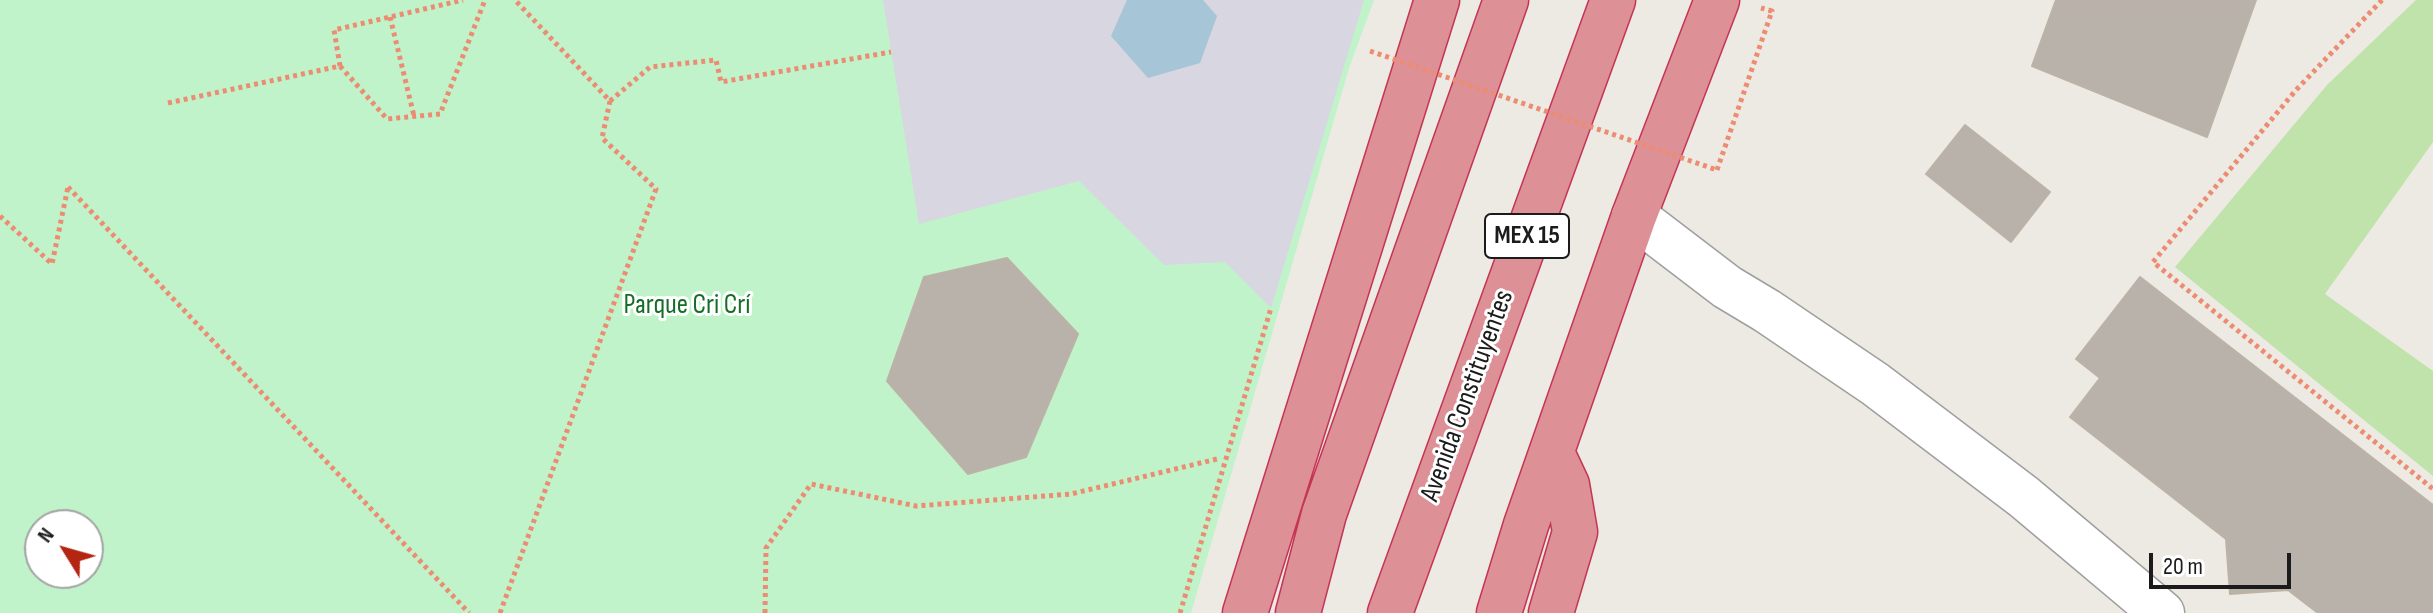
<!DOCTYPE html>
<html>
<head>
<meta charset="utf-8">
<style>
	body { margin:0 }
	#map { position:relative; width:2433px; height:613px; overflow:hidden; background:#eceae2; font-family:"Sofia Sans Condensed",sans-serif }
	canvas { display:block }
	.north { position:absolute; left:24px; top:509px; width:80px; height:80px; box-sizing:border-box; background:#fff; border:2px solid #a4a4a4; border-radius:50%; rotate:307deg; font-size:22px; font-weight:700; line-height:32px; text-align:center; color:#1b1b1b }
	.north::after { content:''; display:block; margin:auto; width:28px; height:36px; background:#b42512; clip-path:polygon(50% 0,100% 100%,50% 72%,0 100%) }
	.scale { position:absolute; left:2149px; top:553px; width:142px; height:36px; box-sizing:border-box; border:4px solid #1b1b1b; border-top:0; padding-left:10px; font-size:24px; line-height:28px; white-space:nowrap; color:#1b1b1b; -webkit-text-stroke:6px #fff; paint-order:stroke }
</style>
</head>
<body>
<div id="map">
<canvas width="2433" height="613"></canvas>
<div class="north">N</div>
<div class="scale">20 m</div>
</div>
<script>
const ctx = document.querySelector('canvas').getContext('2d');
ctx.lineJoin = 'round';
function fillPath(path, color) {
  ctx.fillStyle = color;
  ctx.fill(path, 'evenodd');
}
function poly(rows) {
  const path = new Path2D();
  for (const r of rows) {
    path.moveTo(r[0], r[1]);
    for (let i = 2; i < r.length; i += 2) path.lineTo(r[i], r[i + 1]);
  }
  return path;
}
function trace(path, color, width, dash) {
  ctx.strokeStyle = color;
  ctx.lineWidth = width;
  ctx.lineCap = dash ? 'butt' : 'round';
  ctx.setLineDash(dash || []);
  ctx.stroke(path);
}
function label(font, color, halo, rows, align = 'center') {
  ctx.font = font + ' "Sofia Sans Condensed",sans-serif';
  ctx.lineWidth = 6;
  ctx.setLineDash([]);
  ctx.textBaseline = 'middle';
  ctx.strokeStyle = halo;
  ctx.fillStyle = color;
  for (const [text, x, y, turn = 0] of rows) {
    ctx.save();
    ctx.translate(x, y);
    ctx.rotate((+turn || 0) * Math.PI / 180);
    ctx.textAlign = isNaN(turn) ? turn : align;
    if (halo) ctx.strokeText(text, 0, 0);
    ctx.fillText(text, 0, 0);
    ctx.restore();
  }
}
const grass = poly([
	[2416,0,2433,0,2433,142,2325,294,2433,371,2433,476,2175,267,2327,85]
]);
const park = poly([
	[0,0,1374,0,1349,68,1191,613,0,613],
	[40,525,88,525,88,573,40,573]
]);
const plaza = poly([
	[883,0,1364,0,1271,308,1225,262,1164,265,1079,181,919,224]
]);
const water = poly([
	[1127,0,1203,0,1217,16,1200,63,1148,78,1111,36]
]);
const building = poly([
	[2056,0,2256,0,2207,137,2032,66,2056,0],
	[1965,125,2050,192,2011,242,1926,174,1965,125],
	[1007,258,1078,334,1026,457,968,474,887,381,924,277,1007,258],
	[2140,277,2433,505,2433,613,2318,613,2288,590,2230,594,2226,539,2070,417,2100,378,2076,359,2140,277]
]);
const path = poly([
	[2382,0,2296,90,2153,262,2433,489],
	[390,17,414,116],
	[340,66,334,30,463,0],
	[610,101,650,67,716,60,721,82,891,52],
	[168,103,340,66,387,119,440,114,485,0],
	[1717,170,1772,11,1761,8],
	[68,187,469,613],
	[0,216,52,264,68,187],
	[500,613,656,189,602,138,610,101,515,0],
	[765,613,766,548,811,484,916,506,1071,494,1217,459],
	[1180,613,1271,308]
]);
const minor = poly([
	[1634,216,1727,287,1767,311,1875,384,2024,497,2162,613]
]);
const highway = poly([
	[1245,613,1437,0],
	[1298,613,1324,514,1506,0],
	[1390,613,1613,0],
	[1499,613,1526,525,1634,216,1717,0],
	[1551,613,1575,532,1567,485,1552,453]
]);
const pathBridge = poly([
	[1370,51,1717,170]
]);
const shields = [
	[1527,236,84]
];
const shieldNames = [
	["MEX 15",1527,236]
];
const parkNames = [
	["Parque Cri Crí",687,306]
];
const streetNames = [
	["Avenida Constituyentes",1468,396,-70]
];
fillPath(grass, '#c0e2ab');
fillPath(park, '#c1f3cb');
fillPath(plaza, '#d7d6e1');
fillPath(water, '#a6c5d6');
fillPath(building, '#b8b2ab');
trace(building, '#bcb2a6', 2);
trace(minor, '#9f9f9f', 47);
trace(highway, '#c53455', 47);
trace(path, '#ec8d73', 5, [4, 4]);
trace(minor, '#fff', 44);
trace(highway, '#dd9095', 44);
trace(pathBridge, '#ec8d73', 5, [4, 4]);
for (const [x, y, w] of shields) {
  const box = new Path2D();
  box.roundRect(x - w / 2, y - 22, w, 44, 6);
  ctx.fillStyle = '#fff';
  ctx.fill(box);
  trace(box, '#1b1b1b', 2);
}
label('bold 26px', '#1b1b1b', null, shieldNames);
label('28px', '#156e26', '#fff', parkNames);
label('28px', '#1b1b1b', '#fff', streetNames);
</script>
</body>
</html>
